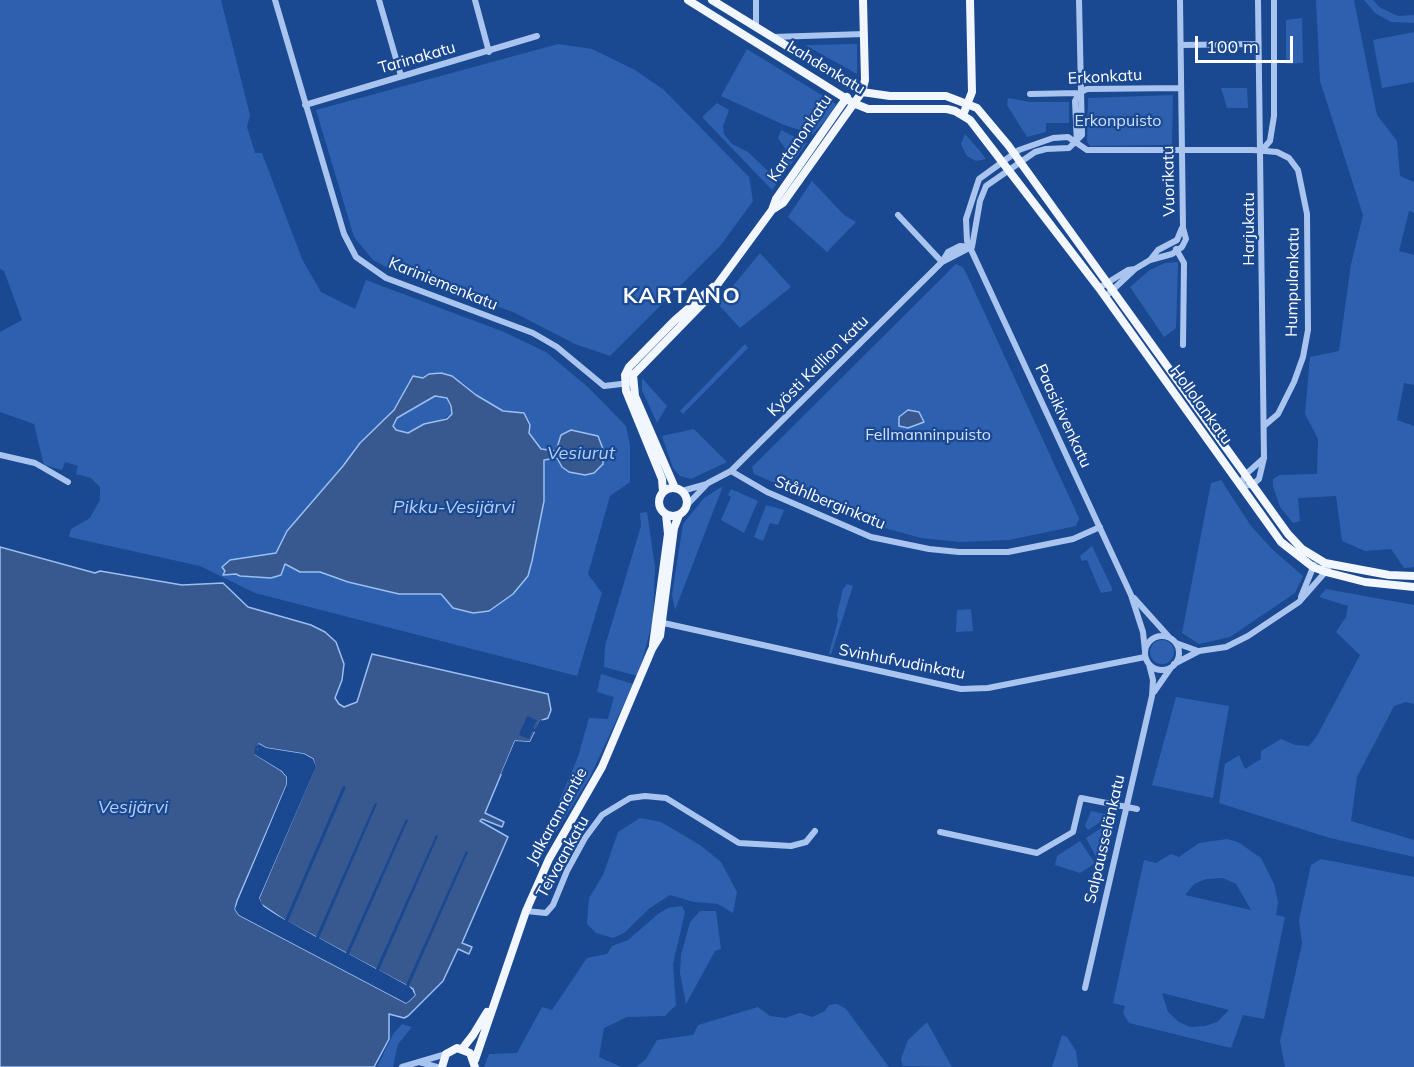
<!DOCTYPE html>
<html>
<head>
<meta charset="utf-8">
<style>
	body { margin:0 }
	#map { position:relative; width:1414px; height:1067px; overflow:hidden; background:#1a4891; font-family:Mulish,sans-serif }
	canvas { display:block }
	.scale { position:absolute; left:1195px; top:36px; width:98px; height:27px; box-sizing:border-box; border:3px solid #fff; border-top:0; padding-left:8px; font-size:18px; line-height:21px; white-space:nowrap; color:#fff; -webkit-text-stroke:4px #1a4891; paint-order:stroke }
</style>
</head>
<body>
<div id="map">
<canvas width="1414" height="1067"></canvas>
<div class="scale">100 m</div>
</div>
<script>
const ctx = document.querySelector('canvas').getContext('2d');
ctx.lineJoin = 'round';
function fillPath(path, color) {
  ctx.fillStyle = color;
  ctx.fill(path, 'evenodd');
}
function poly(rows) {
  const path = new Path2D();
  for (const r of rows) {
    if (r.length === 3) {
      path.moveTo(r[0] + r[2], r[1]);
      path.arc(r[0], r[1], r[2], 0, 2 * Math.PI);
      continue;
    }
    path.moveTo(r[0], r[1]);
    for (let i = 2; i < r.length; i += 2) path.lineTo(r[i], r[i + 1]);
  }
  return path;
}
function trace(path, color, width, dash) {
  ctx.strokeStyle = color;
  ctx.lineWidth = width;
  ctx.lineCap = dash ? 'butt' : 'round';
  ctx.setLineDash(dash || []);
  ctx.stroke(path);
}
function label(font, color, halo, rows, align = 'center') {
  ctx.font = font + ' Mulish,sans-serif';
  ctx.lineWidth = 4.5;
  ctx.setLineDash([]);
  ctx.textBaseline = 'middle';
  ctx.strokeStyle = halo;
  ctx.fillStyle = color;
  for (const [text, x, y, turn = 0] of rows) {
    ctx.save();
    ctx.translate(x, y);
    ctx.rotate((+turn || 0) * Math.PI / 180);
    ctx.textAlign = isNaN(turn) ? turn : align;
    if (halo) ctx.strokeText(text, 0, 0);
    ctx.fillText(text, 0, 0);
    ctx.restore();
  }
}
const green = poly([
	[0,0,221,0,250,115,247,127,255,153,262,153,302,259,321,292,355,309,366,280,504,332,546,352,589,388,626,426,630,445,630,482,610,496,588,574,602,593,577,676,255,593,200,566,69,537,71,529,90,518,100,500,100,487,91,478,76,474,78,466,65,462,62,470,44,465,34,424,0,412,0,332,22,320,4,271,0,269],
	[423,378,463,383,476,395,503,411,524,413,529,421,529,433,541,449,545,451,544,501,528,576,453,608,441,594,399,594,348,582,320,572,300,572,285,564,287,531,343,466,360,443,394,410,404,396,408,382],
	[1316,0,1354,0,1377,115,1397,141,1400,176,1414,182,1414,213,1409,211,1399,251,1414,255,1414,385,1404,383,1397,420,1414,426,1414,567,1404,568,1391,549,1365,551,1342,541,1336,496,1298,498,1300,521,1293,523,1280,507,1273,486,1273,479,1279,475,1317,474,1318,439,1305,414,1310,357,1339,351,1351,264,1363,215,1320,81],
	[1364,0,1373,0,1379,7,1398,16,1414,15,1414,23,1391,22,1375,13],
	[1302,18,1303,63,1286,64,1286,20],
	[1414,32,1414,82,1382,88,1373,40],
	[558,44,592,49,635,70,664,90,749,177,753,201,721,245,610,356,575,344,513,312,390,269,373,260,354,237,316,110],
	[857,44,857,74,805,45],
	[747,49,836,104,832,113,813,134,784,125,721,96],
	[1221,88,1247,88,1248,108,1227,108],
	[1173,95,1172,145,1090,146,1087,142,1088,98],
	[1008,98,1030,102,1069,102,1069,123,1046,123,1046,132,1027,137,1007,105],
	[717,103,729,110,723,126,724,134,732,144,748,152,769,172,776,171,786,150,778,138,781,130,807,143,772,190,702,117],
	[965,134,980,151,986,159,976,161,967,156,961,144],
	[812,181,844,215,856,222,827,252,788,217],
	[760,253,791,287,740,328,718,304],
	[1178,262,1176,328,1164,337,1130,287,1150,270,1165,263],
	[956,264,963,267,968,277,1079,518,1076,526,1009,540,959,542,921,538,870,524,754,474,752,467],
	[745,344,748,348,683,414,680,411],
	[642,378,667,406,657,423,642,390],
	[435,396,447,398,452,414,434,423,424,424,408,433,396,430,393,426,397,418],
	[694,429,727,462,691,479,680,476,673,468,662,436],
	[1221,480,1251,526,1273,550,1303,576,1295,593,1230,637,1199,644,1182,633,1211,483],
	[723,486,675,610,672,595,683,524,704,498],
	[731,489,758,501,744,533,721,520,731,497,728,495],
	[766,505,784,510,778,525,770,523,763,541,754,537],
	[647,512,655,567,653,620,638,676,604,667,605,646,641,526,640,513],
	[1092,546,1112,588,1112,591,1101,593,1087,560,1082,561,1080,556],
	[847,584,853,586,831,655,829,653,838,621,837,614,843,589],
	[1326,589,1414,605,1414,704,1406,702,1394,706,1357,777,1351,821,1414,840,1414,857,1330,838,1219,803,1225,764,1239,755,1245,769,1261,759,1261,751,1281,739,1295,745,1309,746,1317,736,1360,655,1336,632,1346,617,1348,606,1319,597],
	[971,609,973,631,956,632,957,610],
	[1162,652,12],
	[601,674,633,684,590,777,545,850,539,848,578,757,589,718,608,719,614,697,597,692],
	[1176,697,1229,706,1213,798,1152,785],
	[1091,811,1105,814,1107,818,1088,830,1085,826],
	[640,818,661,822,700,845,721,862,737,892,733,913,718,904,694,902,670,895,650,908,624,933,613,938,596,933,587,924,589,898,603,875,618,832],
	[1112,821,1115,823,1105,864,1101,866,1086,838],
	[1227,839,1238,842,1261,858,1274,884,1278,902,1276,915,1285,917,1264,1019,1243,1015,1231,1048,1129,1023,1123,1013,1125,1006,1113,1003,1144,860,1156,863,1171,854,1179,857,1199,843],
	[1223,878,1236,884,1251,910,1185,895,1194,884,1206,879],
	[1162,993,1229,1010,1217,1022,1205,1026,1190,1027,1179,1022,1168,1012],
	[1080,841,1095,863,1080,873,1055,865,1057,856],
	[1321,859,1414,877,1414,1067,1285,1067,1280,1041,1302,944,1299,920,1311,865],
	[682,906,685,912,673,964,676,1005,665,1016,627,1017,604,1028,599,1057,621,1067,484,1067,489,1054,517,1053,542,1007,552,1010,587,958,607,954,612,946,628,940,658,914,668,908],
	[700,911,716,911,721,949,715,951,686,1004,680,973,681,955,690,922],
	[837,1004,846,1009,889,1067,636,1067,646,1059,657,1040,693,1035,698,1025,758,1007,770,1016,785,1018,800,1013,812,1017,825,1011,829,1005],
	[927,1022,952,1067,903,1066,901,1059,908,1040],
	[402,1024,412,1027,398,1044,393,1067,377,1067,393,1034],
	[1062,1035,1067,1037,1076,1051,1078,1067,1052,1067]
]);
const water = poly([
	[441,373,452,376,476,395,503,411,524,413,530,425,529,433,541,449,556,451,561,435,571,430,598,436,603,449,603,464,594,473,585,475,569,472,562,467,557,458,544,460,544,501,532,561,528,576,513,594,489,611,473,613,453,608,441,594,399,594,348,582,320,572,300,572,285,564,281,575,271,578,240,576,236,574,223,575,225,571,222,567,230,560,276,553,287,531,343,466,360,443,394,410,413,376,423,378,429,374,441,373],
	[435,396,447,398,451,406,452,414,447,419,424,424,408,433,396,430,393,426,397,418,435,396],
	[908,410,919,412,924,422,908,428,899,426,899,417,908,410],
	[0,547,95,573,100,571,182,585,223,583,248,607,311,625,325,632,336,642,344,664,342,680,335,698,339,704,344,707,357,702,372,654,548,694,551,710,548,718,540,721,530,742,515,741,485,813,504,822,502,827,482,819,480,821,508,837,462,943,472,947,469,954,458,949,443,981,408,1016,404,1018,389,1014,389,1039,374,1067,0,1067,0,547],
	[259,744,266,748,304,754,313,759,315,767,259,898,261,904,286,921,413,989,415,995,409,1001,406,1003,239,915,235,909,237,901,287,784,287,777,282,771,255,754,259,744]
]);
const pier = poly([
	[527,716,537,720,533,728,535,729,540,720,548,721,542,723,532,745,517,744,504,775,501,774,515,741,530,742,535,732,532,731,529,739,519,735],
	[259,744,266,748,304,754,313,759,316,767,259,898,264,908,285,920,343,786,346,787,288,921,316,937,375,803,377,804,319,938,346,953,406,819,408,820,349,954,376,969,436,835,438,836,379,970,406,985,466,851,468,852,409,986,415,995,409,1001,406,1003,239,915,235,909,287,784,287,777,282,771,254,754,255,747],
	[258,748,303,757,311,761,312,767,256,897,258,905,262,911,284,923,411,991,407,999,241,913,240,902,290,784,290,776,284,769,257,752]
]);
const minor = poly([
	[275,0,344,234,356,257,386,278,533,333,557,347,604,386,630,383],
	[379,0,401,76],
	[475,0,489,52],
	[756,0,756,26],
	[1258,0,1264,458,1259,479,1252,485,1240,486,1245,475,1264,458],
	[773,37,864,34],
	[1181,45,1258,44],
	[1030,94,1079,93,1087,89,1181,88],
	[305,105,537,36],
	[1077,143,1075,101,1079,93],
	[1262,150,1270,141,1274,116,1274,0],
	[898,215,942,262],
	[972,247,980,201,986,186,1035,152,1046,149,1069,148,1082,135,1079,0],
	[1176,249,1184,263,1183,345],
	[1150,260,1172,254,1182,247,1186,239,1183,228,1180,0],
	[942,262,971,247],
	[1099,288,1128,270,1135,269,1150,260,1158,250,1177,240,1182,228],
	[1105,297,1135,269],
	[0,455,35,463,68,482],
	[731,471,767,492,871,537,929,549,959,552,1008,552,1073,539,1100,527],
	[682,491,707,484],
	[686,506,708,483,731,471,942,262,948,252,960,246,971,247],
	[1301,597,1314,565],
	[1134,598,1169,637],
	[659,622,961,689,988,688,1145,657],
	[1162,653,17],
	[1176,643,1198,651],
	[1145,651,1143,632,1131,595,967,241,966,219,979,179,1019,150,1053,138,1068,137,1087,150,1253,150,1277,152,1289,158,1298,170,1307,214,1308,330,1303,357,1294,382,1278,414,1264,426],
	[1174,664,1199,651,1226,647,1248,636,1299,602,1328,569],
	[1154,692,1170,669],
	[940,832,1037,853,1073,832,1081,798,1137,809],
	[526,911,546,913,553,905,567,871,585,838,602,815,630,798,645,796,666,798,739,843,791,846,806,842,815,831],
	[1085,988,1152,696,1153,680,1149,664],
	[419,1062,437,1067],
	[402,1067,446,1054]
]);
const major = poly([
	[688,0,853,103,868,109,947,109,955,111,970,120,1099,288,1281,542,1313,567,1326,572,1365,582,1414,587],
	[712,0,862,92,890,96,946,96,977,108,1008,145,1288,534,1302,549,1325,563,1389,575,1414,576],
	[963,115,972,92,970,0],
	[772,210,776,199,847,97],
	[673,502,14],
	[675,488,635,396,633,375,706,300,772,210,783,203,862,92,865,80,863,0],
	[663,492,662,479,626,391,625,375,629,367,674,321,713,287],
	[653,645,668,534,666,514],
	[462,1049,473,1035,487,1012],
	[475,1060,526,911,549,859,602,767,652,649,660,636,674,528,679,515],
	[442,1067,446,1054,457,1048,470,1053,475,1067]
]);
const streetNames = [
	["Tarinakatu",417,58,-16],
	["Lahdenkatu",826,68,31],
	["Erkonkatu",1105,77,-3],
	["Kartanonkatu",800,138,-56],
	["Vuorikatu",1169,181,-91],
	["Harjukatu",1249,229,-90],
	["Humpulankatu",1293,282,-89],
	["Kariniemenkatu",443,284,22],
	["Kyösti Kallion katu",818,366,-45],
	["Hollolankatu",1201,405,54],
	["Paasikivenkatu",1063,416,65],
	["Ståhlberginkatu",830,503,22],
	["Svinhufvudinkatu",902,662,11],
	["Jalkarannantie",557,816,-61],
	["Salpausselänkatu",1105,839,-77],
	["Teivaankatu",563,857,-61]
];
const parkNames = [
	["Erkonpuisto",1118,121],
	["Fellmanninpuisto",928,435]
];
const waterNames = [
	["Vesiurut",581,454],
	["Pikku-Vesijärvi",454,508],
	["Vesijärvi",133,808]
];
const districtNames = [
	["KARTANO",682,296]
];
fillPath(green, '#2d61b0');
fillPath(water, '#38598f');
trace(water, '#9cbff1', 1.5);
fillPath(pier, '#1a4891');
trace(minor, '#a9c5ef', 6);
trace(major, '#f1f6ff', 8);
label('16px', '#fff', '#1a4891', streetNames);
label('16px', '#d0e1fb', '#1a4891', parkNames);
label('italic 18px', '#b5cff6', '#1a4891', waterNames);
ctx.letterSpacing = '1.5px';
label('bold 22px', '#fff', '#1a4891', districtNames);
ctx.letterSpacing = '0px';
</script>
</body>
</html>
